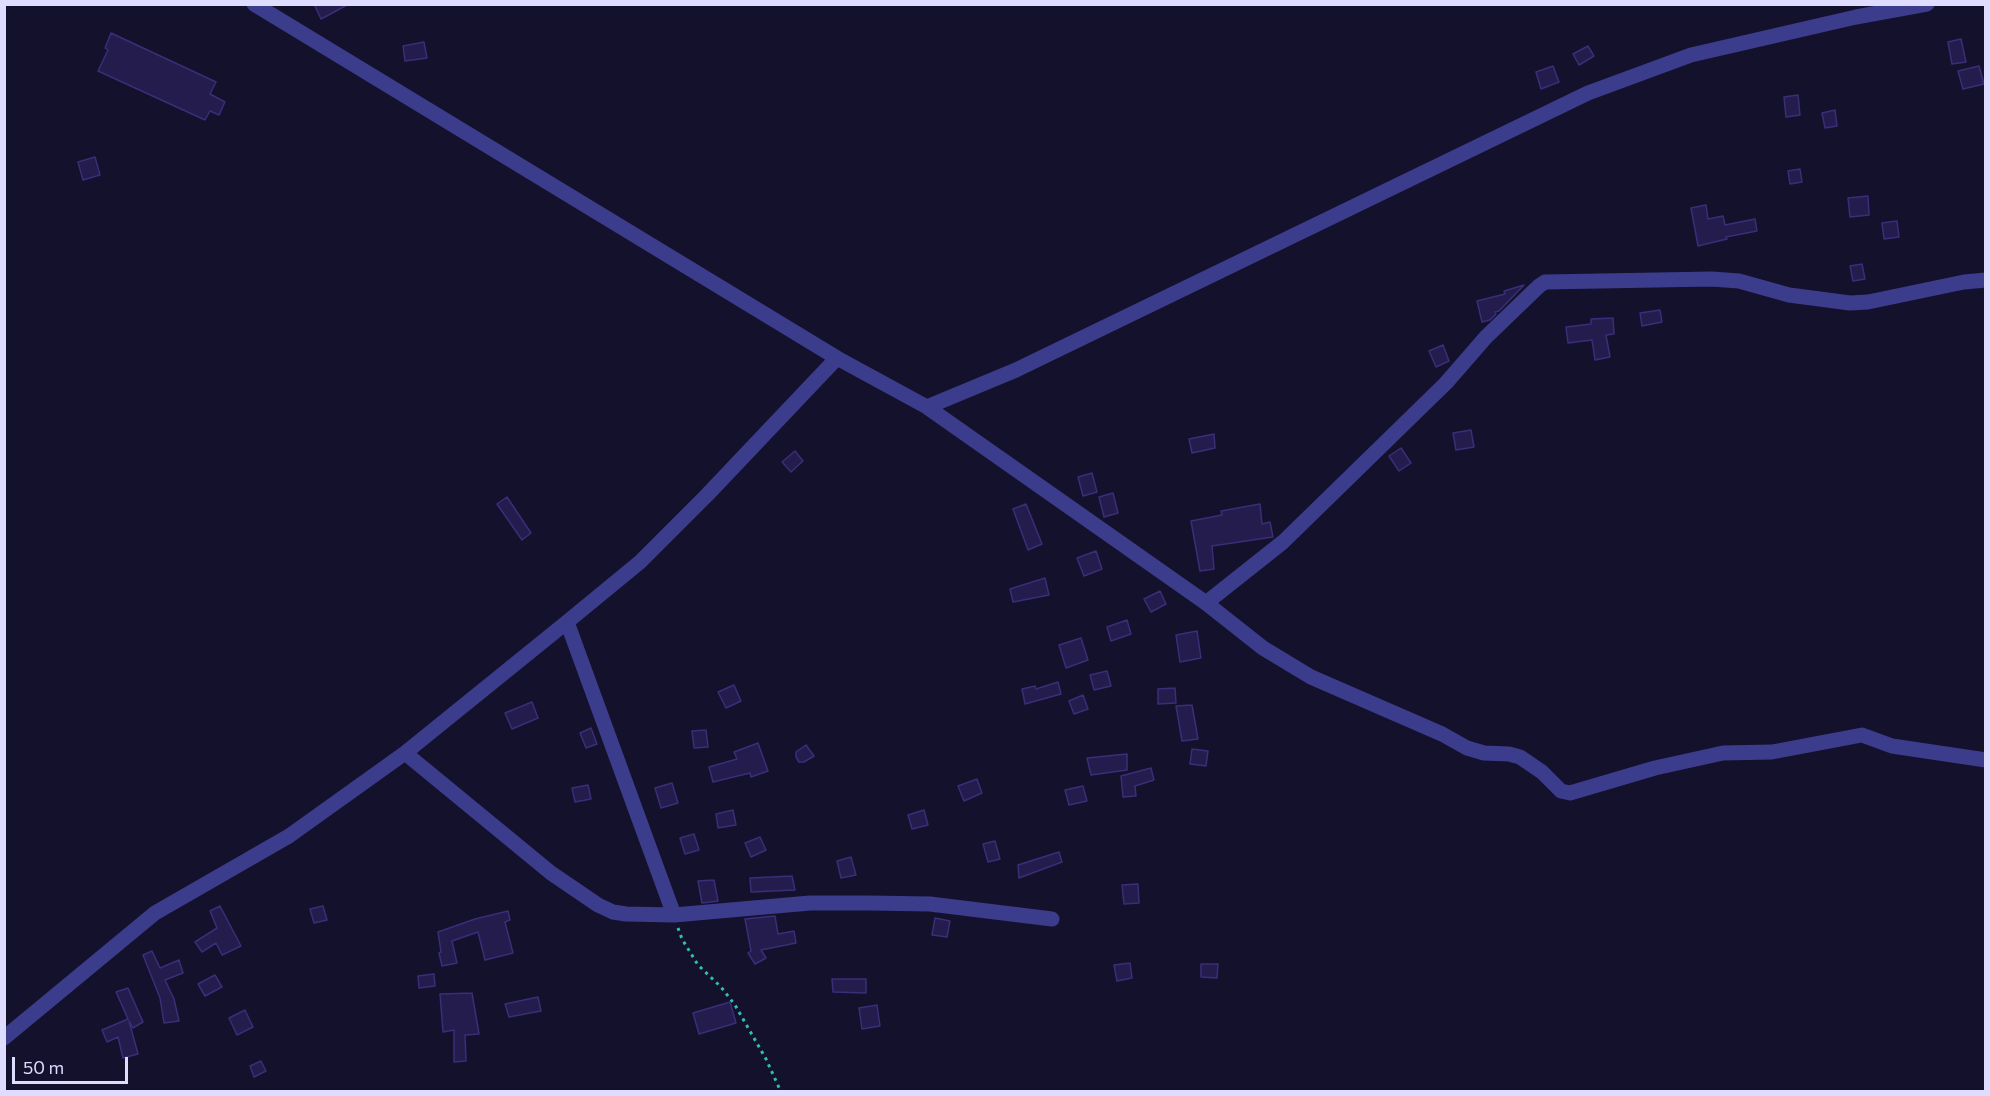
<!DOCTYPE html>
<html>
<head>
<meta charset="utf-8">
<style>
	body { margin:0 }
	#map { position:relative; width:1990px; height:1096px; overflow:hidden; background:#14112c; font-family:Commissioner,sans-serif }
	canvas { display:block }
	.frame { position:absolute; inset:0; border:6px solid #dedcff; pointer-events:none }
	.scale { position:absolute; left:12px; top:1057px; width:116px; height:27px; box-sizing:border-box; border:3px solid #dedcff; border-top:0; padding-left:8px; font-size:18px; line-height:21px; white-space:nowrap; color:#dedcff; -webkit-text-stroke:4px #14112c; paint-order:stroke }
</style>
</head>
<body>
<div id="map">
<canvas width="1990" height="1096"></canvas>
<div class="frame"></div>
<div class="scale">50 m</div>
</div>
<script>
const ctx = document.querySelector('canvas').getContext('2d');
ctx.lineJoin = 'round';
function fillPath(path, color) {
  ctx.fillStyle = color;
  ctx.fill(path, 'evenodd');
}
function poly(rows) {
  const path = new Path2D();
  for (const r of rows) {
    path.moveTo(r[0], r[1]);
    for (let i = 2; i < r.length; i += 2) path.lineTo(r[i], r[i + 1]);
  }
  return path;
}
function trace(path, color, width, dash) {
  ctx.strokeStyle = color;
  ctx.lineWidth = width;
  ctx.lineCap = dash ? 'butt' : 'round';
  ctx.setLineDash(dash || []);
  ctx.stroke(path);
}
const building = poly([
	[314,4,349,4,321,19,314,4],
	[111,33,216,82,210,94,225,102,219,115,210,111,205,120,98,71,108,50,105,48,111,33],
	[1961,39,1966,62,1952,64,1948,42,1961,39],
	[424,42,427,58,405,61,403,46,424,42],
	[1588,46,1594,56,1579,65,1573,54,1588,46],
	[1553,66,1559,82,1541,89,1536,72,1553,66],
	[1979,66,1984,84,1963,89,1958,71,1979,66],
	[1798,95,1800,115,1786,117,1784,97,1798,95],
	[1835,110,1837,126,1825,128,1822,113,1835,110],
	[95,157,100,175,83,180,78,162,95,157],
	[1800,169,1802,182,1790,184,1788,171,1800,169],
	[1868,196,1869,215,1850,217,1848,198,1868,196],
	[1706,205,1708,219,1723,216,1725,225,1755,219,1757,231,1726,237,1727,239,1698,246,1691,208,1706,205],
	[1897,221,1899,237,1884,239,1882,223,1897,221],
	[1862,264,1865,279,1853,281,1850,266,1862,264],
	[1524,285,1499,311,1495,312,1496,314,1490,320,1482,322,1477,301,1505,294,1504,291,1524,285],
	[1660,310,1662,322,1642,326,1640,313,1660,310],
	[1613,318,1614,334,1606,335,1610,357,1595,360,1592,340,1568,343,1566,327,1591,324,1591,319,1613,318],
	[1443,345,1449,361,1436,367,1429,351,1443,345],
	[1471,430,1474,447,1456,450,1453,433,1471,430],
	[1214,434,1215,448,1192,453,1189,439,1214,434],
	[1401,448,1411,463,1399,471,1389,456,1401,448],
	[795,451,803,461,791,472,782,462,795,451],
	[1092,473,1097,492,1083,496,1078,477,1092,473],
	[1113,493,1118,513,1104,517,1099,497,1113,493],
	[507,497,531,533,522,540,497,504,507,497],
	[1026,504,1042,544,1028,550,1013,509,1026,504],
	[1260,504,1262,524,1270,522,1273,537,1212,546,1214,569,1200,571,1191,521,1222,515,1221,511,1260,504],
	[1096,551,1102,569,1084,576,1077,558,1096,551],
	[1045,578,1049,595,1013,602,1010,589,1045,578],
	[1160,591,1166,604,1151,612,1144,599,1160,591],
	[1127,620,1131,634,1111,641,1107,627,1127,620],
	[1197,631,1201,658,1180,662,1176,635,1197,631],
	[1081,638,1088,660,1066,668,1059,645,1081,638],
	[1107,671,1111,686,1094,690,1090,675,1107,671],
	[1058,682,1061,694,1025,704,1022,689,1035,686,1036,689,1058,682],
	[734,685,741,701,726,708,718,692,734,685],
	[1175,688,1176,703,1158,704,1158,689,1175,688],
	[1083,695,1088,709,1074,714,1069,701,1083,695],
	[532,702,538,718,512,729,505,713,532,702],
	[1192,705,1198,739,1182,741,1176,706,1192,705],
	[591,728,597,744,586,748,580,733,591,728],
	[706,730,708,747,694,748,692,731,706,730],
	[758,743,768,771,751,777,750,773,713,782,709,767,737,759,734,752,758,743],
	[806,745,814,756,804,762,799,762,796,757,796,752,806,745],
	[1192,749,1208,751,1206,766,1190,764,1192,749],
	[1127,754,1127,770,1091,775,1087,758,1127,754],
	[1151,768,1154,780,1135,786,1136,796,1123,797,1121,776,1151,768],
	[977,779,982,793,964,801,958,786,977,779],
	[672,783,678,803,661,808,655,788,672,783],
	[588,785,591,799,575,802,572,788,588,785],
	[1083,786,1087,801,1069,805,1065,790,1083,786],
	[733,810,736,825,718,828,716,814,733,810],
	[924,810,928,825,912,829,908,815,924,810],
	[694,834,699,850,685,854,680,838,694,834],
	[760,837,766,850,751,857,745,843,760,837],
	[995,841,1000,859,988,862,983,844,995,841],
	[1059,852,1062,862,1019,878,1018,865,1059,852],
	[851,857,856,875,841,878,837,861,851,857],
	[792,876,795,890,751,892,750,878,792,876],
	[714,880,718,901,702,903,698,881,714,880],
	[1138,884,1139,903,1124,904,1122,885,1138,884],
	[220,906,241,946,222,955,216,943,202,952,195,942,217,928,210,911,220,906],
	[323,906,327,920,314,923,310,909,323,906],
	[508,911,510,920,505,922,513,953,485,960,478,932,452,941,457,963,442,966,439,953,441,952,438,932,475,919,508,911],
	[775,916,778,934,794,931,796,943,761,950,766,958,755,964,748,953,751,951,745,919,775,916],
	[935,918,950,921,947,937,932,935,935,918],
	[152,951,160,968,179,960,183,973,165,980,174,999,179,1021,164,1023,160,998,143,955,152,951],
	[1130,963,1132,978,1117,981,1114,965,1130,963],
	[1201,964,1218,964,1217,978,1201,977,1201,964],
	[434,974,435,986,419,988,418,976,434,974],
	[215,975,222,987,205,996,198,984,215,975],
	[832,979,866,979,866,993,833,992,832,979],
	[128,988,143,1022,133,1028,129,1021,138,1054,123,1058,118,1037,107,1042,102,1030,128,1019,116,992,128,988],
	[472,993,479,1034,465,1035,466,1061,454,1062,454,1030,443,1032,440,994,472,993],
	[538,997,541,1011,509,1017,505,1004,538,997],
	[730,1002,736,1023,699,1034,693,1013,730,1002],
	[877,1005,880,1026,862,1029,859,1008,877,1005],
	[245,1010,253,1027,237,1035,229,1018,245,1010],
	[261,1061,266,1071,254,1077,250,1066,261,1061]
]);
const path = poly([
	[678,928,682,939,698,965,721,987,735,1005,766,1059,781,1092]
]);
const street = poly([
	[254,4,837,358,927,407,1206,603],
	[1986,280,1964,282,1868,302,1850,303,1789,295,1739,281,1712,279,1545,282,1539,286,1486,337,1446,383,1283,542,1206,603,1263,648,1311,677,1442,734,1467,748,1484,753,1509,754,1520,757,1542,772,1561,791,1570,793,1655,768,1723,753,1772,752,1862,735,1892,746,1986,760],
	[927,407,1016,370,1588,93,1691,55,1856,17,1927,4],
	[567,622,674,915],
	[405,753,551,873,598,905,613,912,626,914,674,915,810,903,870,903,930,904,1052,919],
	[4,1038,155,913,289,836,405,753,567,622,640,562,707,495,837,358]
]);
fillPath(building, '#241c4d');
trace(building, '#3a2e79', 1.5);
trace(path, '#2fc0b0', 3, [3, 4.5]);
trace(street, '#3b3c8b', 15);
</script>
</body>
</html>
